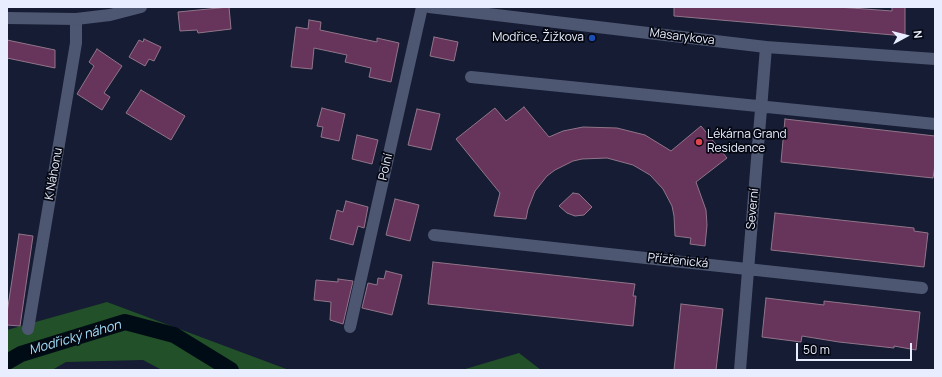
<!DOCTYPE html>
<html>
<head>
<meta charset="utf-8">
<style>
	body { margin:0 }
	#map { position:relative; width:942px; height:377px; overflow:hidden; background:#151c33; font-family:Manrope,sans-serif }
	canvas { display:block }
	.frame { position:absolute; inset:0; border:8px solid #e8eeff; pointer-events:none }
	.north { position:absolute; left:886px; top:16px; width:40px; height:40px; -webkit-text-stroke:3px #050711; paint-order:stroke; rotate:83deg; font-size:11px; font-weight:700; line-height:16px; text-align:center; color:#e8eeff }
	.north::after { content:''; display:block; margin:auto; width:14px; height:18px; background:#e8eeff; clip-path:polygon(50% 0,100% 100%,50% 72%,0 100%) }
	.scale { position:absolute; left:796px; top:343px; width:116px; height:18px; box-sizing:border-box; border:2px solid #e8eeff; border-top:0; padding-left:5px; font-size:12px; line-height:14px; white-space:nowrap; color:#e8eeff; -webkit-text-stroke:3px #050711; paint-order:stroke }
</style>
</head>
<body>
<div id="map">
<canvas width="942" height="377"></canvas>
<div class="frame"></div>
<div class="north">N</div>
<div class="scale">50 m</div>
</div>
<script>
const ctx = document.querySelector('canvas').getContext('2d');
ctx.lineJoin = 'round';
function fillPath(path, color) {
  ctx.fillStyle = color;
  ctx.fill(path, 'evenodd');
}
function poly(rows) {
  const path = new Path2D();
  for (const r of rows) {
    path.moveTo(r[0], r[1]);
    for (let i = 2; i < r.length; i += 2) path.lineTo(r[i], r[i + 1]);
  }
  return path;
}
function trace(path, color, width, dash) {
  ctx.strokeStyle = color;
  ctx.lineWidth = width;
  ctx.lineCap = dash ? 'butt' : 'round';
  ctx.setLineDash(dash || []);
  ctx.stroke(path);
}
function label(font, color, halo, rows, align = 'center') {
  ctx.font = font + ' Manrope,sans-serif';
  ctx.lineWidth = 3.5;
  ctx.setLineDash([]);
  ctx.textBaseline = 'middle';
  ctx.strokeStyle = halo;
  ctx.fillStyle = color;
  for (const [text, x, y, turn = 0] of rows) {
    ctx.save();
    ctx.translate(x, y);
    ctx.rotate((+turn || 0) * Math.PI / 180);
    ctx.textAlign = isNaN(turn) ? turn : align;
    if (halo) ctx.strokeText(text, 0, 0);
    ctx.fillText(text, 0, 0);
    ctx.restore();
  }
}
const green = poly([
	[107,302,289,370,162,370,143,360,66,362,52,370,7,370,7,330],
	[519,353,541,370,462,370]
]);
const canal = poly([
	[7,362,21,354,125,322,174,335,231,370]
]);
const building = poly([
	[229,7,231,29,198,33,197,30,180,31,178,12,229,7],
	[674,7,838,7,892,11,892,7,905,7,905,36,674,16,674,7],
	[309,20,321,22,320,30,377,42,377,38,399,43,391,82,369,77,371,68,345,62,347,55,314,48,312,69,291,67,296,27,308,29,309,20],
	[434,37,458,42,454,61,430,56,434,37],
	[144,39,161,47,154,61,149,59,145,66,129,57,139,40,143,42,144,39],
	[7,40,55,50,55,68,7,58,7,40],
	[97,49,122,66,104,93,110,97,102,110,77,94,94,66,89,62,97,49],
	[141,90,185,116,171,140,126,113,141,90],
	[524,107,549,137,563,131,583,127,617,128,645,135,671,151,701,126,727,158,696,182,706,210,707,225,705,246,690,244,691,238,675,236,674,216,672,206,663,189,650,175,633,165,607,158,582,159,573,161,555,170,547,176,535,191,528,209,526,219,494,216,500,193,456,139,495,108,506,121,524,107],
	[322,108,345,114,339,141,321,137,323,127,317,126,322,108],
	[417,109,440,114,431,150,408,145,417,109],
	[785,119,935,136,935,165,933,178,781,162,785,119],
	[357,135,378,140,372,164,352,159,357,135],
	[573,193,579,194,592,207,584,215,575,216,567,213,559,206,573,193],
	[395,199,419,205,410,241,386,235,395,199],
	[346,201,368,207,364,228,358,226,353,245,330,239,337,210,343,212,346,201],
	[775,213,914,228,914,231,928,233,924,267,771,250,775,213],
	[19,234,33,236,20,326,7,325,7,313,19,234],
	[433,262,635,284,633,296,636,296,633,326,428,304,433,262],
	[386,271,402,275,392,315,362,308,368,283,377,285,378,278,384,279,386,271],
	[338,279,353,281,343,324,330,320,331,302,314,300,316,280,338,282,338,279],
	[766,298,824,305,824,301,920,312,916,350,894,346,894,348,839,342,802,336,801,342,762,337,766,298],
	[681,304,723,309,716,370,674,370,681,304]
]);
const minor = poly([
	[471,77,935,124],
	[434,235,922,288],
	[350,327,422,7],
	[28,329,76,43,76,19],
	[740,370,766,47]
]);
const tertiary = poly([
	[429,7,766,47,935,59],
	[7,18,76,19,110,15,141,7]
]);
const markers = [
	[592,38,4,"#1a4fb4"],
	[699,142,4,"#e0444e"]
];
const streetNames = [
	["Masarykova",682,37,7],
	["Polní",386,167,-77],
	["K Náhonu",54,174,-80],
	["Severní",753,209,-85],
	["Přízřenická",678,261,6]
];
const poiNames = [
	["Modřice, Žižkova",584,38],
	["Lékárna Grand",707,135,"left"],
	["Residence",707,149,"left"]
];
const waterNames = [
	["Modřický náhon",75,338,-16]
];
fillPath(green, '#225028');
trace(canal, '#000c15', 16);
fillPath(building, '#67345c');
trace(building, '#917589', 1);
trace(minor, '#4d5772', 12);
trace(tertiary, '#4d5772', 12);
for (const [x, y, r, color] of markers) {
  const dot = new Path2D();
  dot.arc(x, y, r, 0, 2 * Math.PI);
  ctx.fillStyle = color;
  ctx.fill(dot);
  trace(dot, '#050711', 1.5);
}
label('12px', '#e8eeff', '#050711', streetNames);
label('12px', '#e8eeff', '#050711', poiNames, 'right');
label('italic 13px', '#a4e2fd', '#050711', waterNames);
</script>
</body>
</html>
